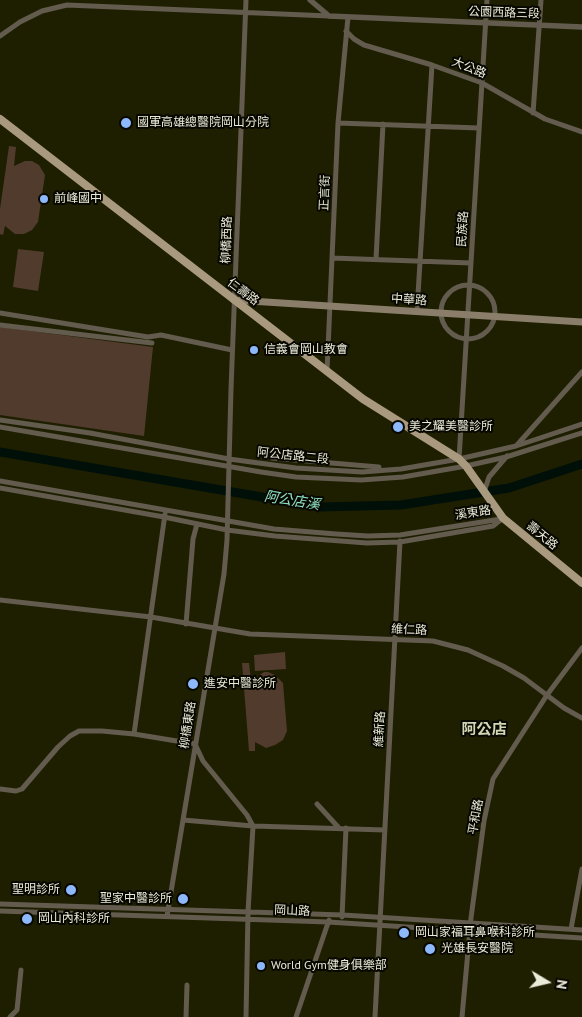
<!DOCTYPE html>
<html>
<head>
<meta charset="utf-8">
<style>
	body { margin:0 }
	#map { position:relative; width:582px; height:1017px; overflow:hidden; background:#1e1f01; font-family:"PT Sans",sans-serif }
	canvas { display:block }
	.north { position:absolute; left:522px; top:957px; width:50px; height:50px; -webkit-text-stroke:4px #080801; paint-order:stroke; rotate:99deg; font-size:14px; font-weight:700; line-height:20px; text-align:center; color:#eaebd9 }
	.north::after { content:''; display:block; margin:auto; width:18px; height:22px; background:#eaebd9; clip-path:polygon(50% 0,100% 100%,50% 72%,0 100%) }
</style>
</head>
<body>
<div id="map">
<canvas width="582" height="1017"></canvas>
<div class="north">N</div>
</div>
<script>
const ctx = document.querySelector('canvas').getContext('2d');
ctx.lineJoin = 'round';
function fillPath(path, color) {
  ctx.fillStyle = color;
  ctx.fill(path, 'evenodd');
}
function poly(rows) {
  const path = new Path2D();
  for (const r of rows) {
    if (r.length === 3) {
      path.moveTo(r[0] + r[2], r[1]);
      path.arc(r[0], r[1], r[2], 0, 2 * Math.PI);
      continue;
    }
    path.moveTo(r[0], r[1]);
    for (let i = 2; i < r.length; i += 2) path.lineTo(r[i], r[i + 1]);
  }
  return path;
}
function trace(path, color, width, dash) {
  ctx.strokeStyle = color;
  ctx.lineWidth = width;
  ctx.lineCap = dash ? 'butt' : 'round';
  ctx.setLineDash(dash || []);
  ctx.stroke(path);
}
function label(font, color, halo, rows, align = 'center') {
  ctx.font = font + ' "PT Sans","Noto Sans TC",sans-serif';
  ctx.lineWidth = 4;
  ctx.setLineDash([]);
  ctx.textBaseline = 'middle';
  ctx.strokeStyle = halo;
  ctx.fillStyle = color;
  for (const [text, x, y, turn = 0] of rows) {
    ctx.save();
    ctx.translate(x, y);
    ctx.rotate((+turn || 0) * Math.PI / 180);
    ctx.textAlign = isNaN(turn) ? turn : align;
    if (halo) ctx.strokeText(text, 0, 0);
    ctx.fillText(text, 0, 0);
    ctx.restore();
  }
}
const green = poly([
	[9,146,16,147,14,166,25,161,32,161,39,165,45,175,38,222,32,230,24,234,15,234,5,226,3,235,0,234,0,209],
	[18,249,44,252,38,291,13,287],
	[0,327,153,347,144,436,0,415],
	[285,652,286,669,255,671,254,655],
	[242,663,249,663,251,681,264,672,268,672,275,675,283,683,287,731,283,740,275,745,266,748,255,742,255,751,249,751]
]);
const river = poly([
	[0,452,320,507,401,505,509,488,582,464]
]);
const minor = poly([
	[346,31,354,39,364,45,432,65,482,83,545,119,582,132],
	[0,36,20,22,42,11,67,5,329,16],
	[533,113,541,0],
	[338,123,479,128],
	[332,258,471,263],
	[376,259,383,124],
	[468,312,27],
	[417,311,432,65],
	[0,313,148,337,161,335,232,350],
	[0,325,152,343],
	[327,371,338,123,348,17],
	[0,420,90,433,229,459,296,468,362,472,401,469,459,459,516,446,582,424],
	[0,427,261,472,296,477,361,480,403,477,466,466,506,457,582,433],
	[517,445,582,372],
	[272,458,379,467],
	[459,459,487,0],
	[0,481,274,529,336,534,368,536,400,535,501,519],
	[0,488,164,517,227,530,275,536,367,543,400,542,493,526,503,518],
	[484,492,489,477,507,456],
	[0,600,151,617,250,634,433,641,468,650,503,666,524,678,564,708,582,718],
	[186,624,193,539,197,524],
	[134,734,165,514],
	[0,789,16,791,22,789,58,747,70,736,79,731,102,731,134,734,195,744,203,761,247,815,253,826,248,912,246,1017],
	[317,804,339,828],
	[183,820,253,826,385,830],
	[0,904,343,915,582,930],
	[0,911,328,922,582,938],
	[167,916,224,574,227,540,231,389,246,0],
	[342,917,346,828],
	[571,929,582,869],
	[10,1017,17,1010,21,970],
	[186,1017,187,985],
	[296,1017,329,920],
	[375,1017,400,541],
	[462,1017,471,918,484,821,493,779,547,695,582,648]
]);
const tertiary = poly([
	[310,0,329,16,582,27]
]);
const secondary = poly([
	[234,300,582,322]
]);
const primary = poly([
	[0,119,363,399,459,459,466,466,503,518,582,583]
]);
const markers = [
	[126,123,6,"#8db9fc"],
	[44,199,5,"#8db9fc"],
	[254,350,5,"#8db9fc"],
	[398,427,6,"#8db9fc"],
	[193,684,6,"#8db9fc"],
	[71,890,6,"#8db9fc"],
	[183,899,6,"#8db9fc"],
	[27,919,6,"#8db9fc"],
	[404,933,6,"#8db9fc"],
	[430,949,6,"#8db9fc"],
	[261,966,5,"#8db9fc"]
];
const streetNames = [
	["公園西路三段",504,13,2],
	["大公路",469,68,22],
	["正言街",325,193,-88],
	["民族路",463,229,-86],
	["柳橋西路",227,240,-88],
	["仁壽路",243,292,37],
	["中華路",409,300,4],
	["阿公店路二段",293,456,6],
	["溪東路",473,513,-9],
	["壽天路",542,536,39],
	["維仁路",409,630,2],
	["柳橋東路",188,725,-81],
	["維新路",380,729,-87],
	["平和路",476,817,-80],
	["岡山路",292,911,2]
];
const poiNames = [
	["國軍高雄總醫院岡山分院",137,123],
	["前峰國中",54,199],
	["信義會岡山教會",264,350],
	["美之耀美醫診所",409,427],
	["進安中醫診所",204,684],
	["聖明診所",60,890,"right"],
	["聖家中醫診所",172,899,"right"],
	["岡山內科診所",38,919],
	["岡山家福耳鼻喉科診所",415,933],
	["光雄長安醫院",441,949],
	["World Gym健身俱樂部",271,966]
];
const waterNames = [
	["阿公店溪",292,501,9]
];
const quarterNames = [
	["阿公店",484,730]
];
fillPath(green, '#513b2d');
trace(river, '#001009', 9);
trace(minor, '#625b4e', 5);
trace(tertiary, '#625b4e', 5.5);
trace(secondary, '#8a7e6a', 7);
trace(primary, '#a9997f', 8);
for (const [x, y, r, color] of markers) {
  const dot = new Path2D();
  dot.arc(x, y, r, 0, 2 * Math.PI);
  ctx.fillStyle = color;
  ctx.fill(dot);
  trace(dot, '#080801', 2);
}
label('12px', '#eaebd9', '#080801', streetNames);
label('12px', '#eaebd9', '#080801', poiNames, 'left');
label('italic 14px', '#8fe0c4', '#080801', waterNames);
label('bold 15px', '#d4d7b3', '#080801', quarterNames);
</script>
</body>
</html>
